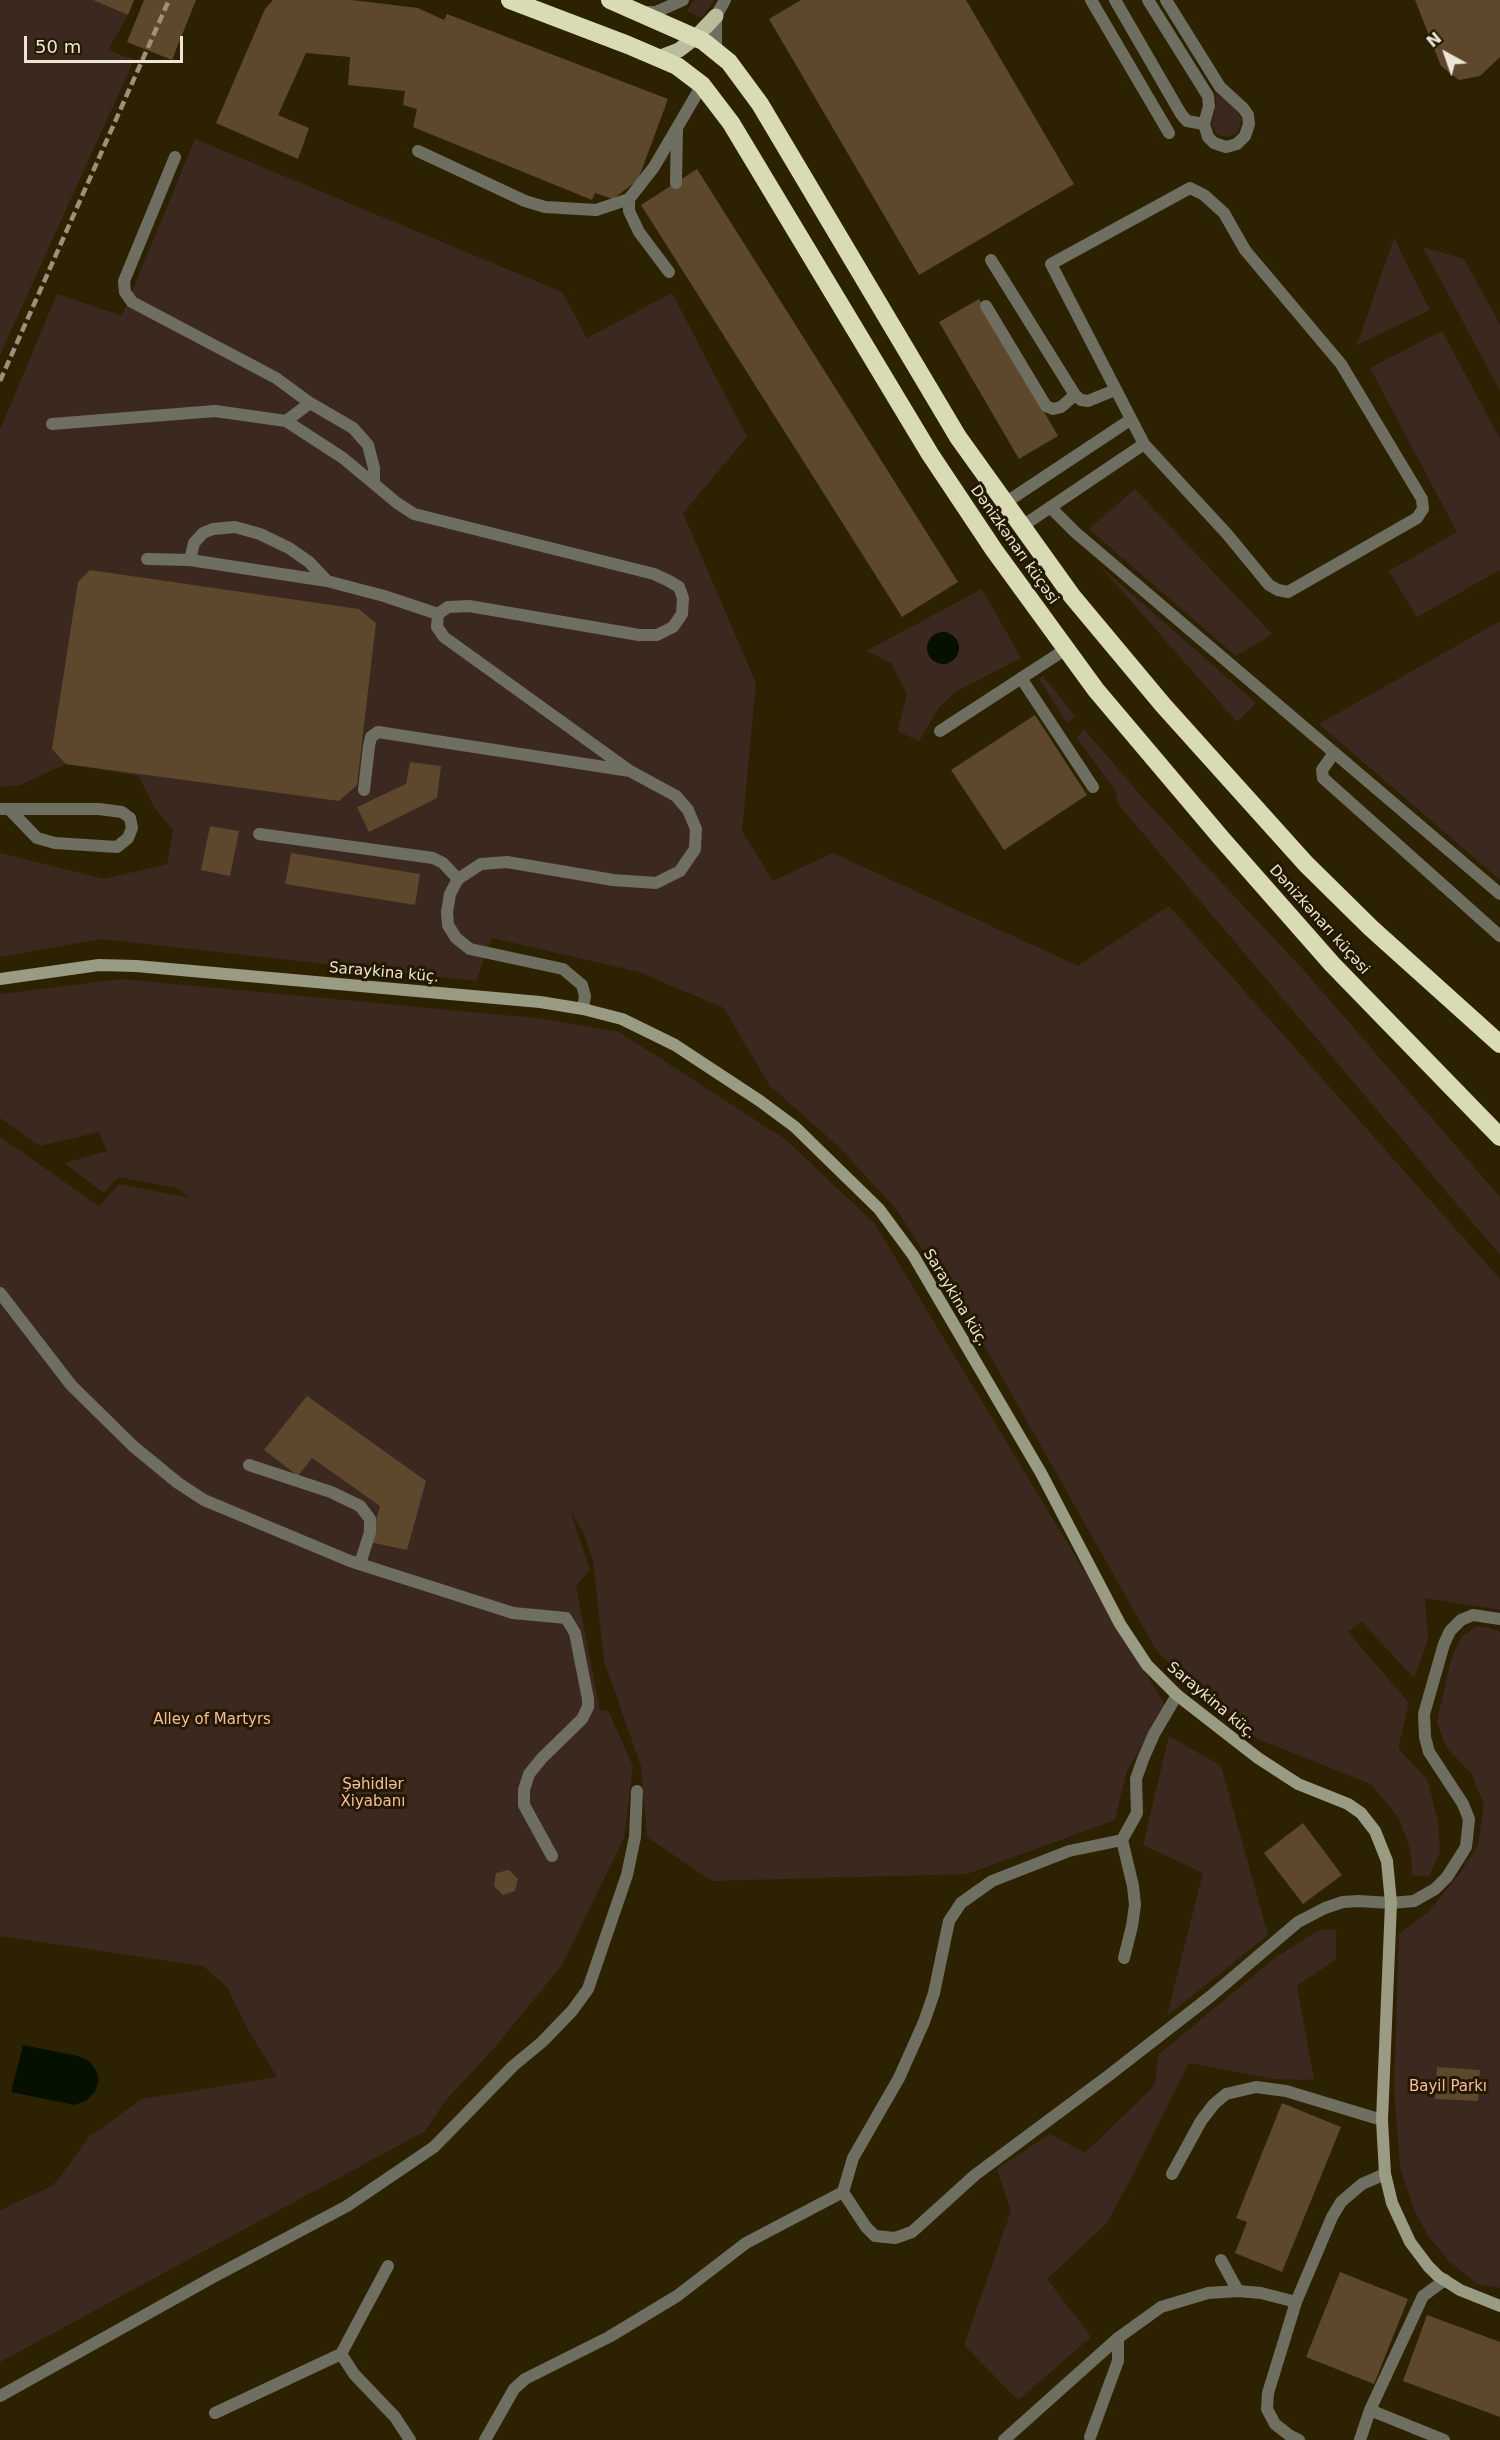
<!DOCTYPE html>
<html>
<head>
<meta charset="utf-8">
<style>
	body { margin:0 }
	#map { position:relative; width:1500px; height:2440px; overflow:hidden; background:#2c2202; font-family:"DejaVu Sans",sans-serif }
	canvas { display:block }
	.north { position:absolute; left:1416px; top:24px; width:60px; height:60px; -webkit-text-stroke:4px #231800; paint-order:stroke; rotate:320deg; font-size:16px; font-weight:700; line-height:24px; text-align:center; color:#ede6d4 }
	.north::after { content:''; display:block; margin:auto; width:21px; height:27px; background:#ede6d4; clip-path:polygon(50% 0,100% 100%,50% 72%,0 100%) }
	.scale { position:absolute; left:24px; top:36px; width:159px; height:27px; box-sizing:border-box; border:3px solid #ede6d4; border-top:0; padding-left:8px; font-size:18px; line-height:21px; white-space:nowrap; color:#ede6d4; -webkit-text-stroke:4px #231800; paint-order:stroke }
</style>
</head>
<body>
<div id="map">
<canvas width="1500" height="2440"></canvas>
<div class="north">N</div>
<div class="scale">50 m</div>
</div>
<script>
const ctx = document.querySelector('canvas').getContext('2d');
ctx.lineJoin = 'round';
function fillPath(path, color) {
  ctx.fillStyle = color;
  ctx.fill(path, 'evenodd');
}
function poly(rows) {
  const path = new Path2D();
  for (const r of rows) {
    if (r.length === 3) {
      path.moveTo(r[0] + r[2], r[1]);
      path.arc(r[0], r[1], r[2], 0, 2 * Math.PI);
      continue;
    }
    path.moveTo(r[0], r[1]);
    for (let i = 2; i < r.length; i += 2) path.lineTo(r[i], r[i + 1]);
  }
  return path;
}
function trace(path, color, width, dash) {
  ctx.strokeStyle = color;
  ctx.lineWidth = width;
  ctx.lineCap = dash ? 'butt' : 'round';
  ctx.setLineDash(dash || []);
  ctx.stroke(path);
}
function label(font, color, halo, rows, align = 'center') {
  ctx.font = font + ' "DejaVu Sans",sans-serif';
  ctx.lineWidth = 6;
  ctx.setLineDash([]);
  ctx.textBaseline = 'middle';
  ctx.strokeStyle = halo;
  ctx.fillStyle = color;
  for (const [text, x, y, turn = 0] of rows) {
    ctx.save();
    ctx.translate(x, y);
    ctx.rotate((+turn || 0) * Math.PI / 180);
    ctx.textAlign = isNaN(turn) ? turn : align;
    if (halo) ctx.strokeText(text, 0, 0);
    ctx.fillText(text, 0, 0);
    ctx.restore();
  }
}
const green = poly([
	[0,0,93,0,128,15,108,50,134,60,0,355],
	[694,0,715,0,701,18,687,11],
	[1215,93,1234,107,1242,119,1237,133,1229,137,1221,136,1215,132,1212,124,1216,104],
	[195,139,562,292,587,338,672,293,747,437,683,513,756,683,742,831,773,881,833,853,1078,966,1169,906,1500,1279,1500,1610,1425,1598,1428,1640,1414,1678,1361,1621,1348,1632,1409,1703,1398,1748,1427,1779,1438,1822,1440,1852,1429,1877,1412,1875,1411,1852,1399,1818,1371,1784,1258,1739,1189,1686,1155,1648,985,1347,897,1210,839,1147,770,1086,724,1008,639,972,492,938,476,981,101,939,0,957,0,853,104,879,167,864,173,830,154,807,139,776,66,764,20,785,0,787,0,430,57,294,122,316],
	[1394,238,1430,310,1357,345],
	[1423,247,1464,259,1500,325,1500,391],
	[1442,331,1500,439,1500,570,1417,617,1389,571,1457,532,1370,368],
	[1135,489,1272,634,1236,656,1089,529],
	[1100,566,1256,703,1237,722],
	[982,589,1021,658,957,691,939,707,919,741,897,731,907,694,891,663,866,651],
	[1500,621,1500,880,1319,724],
	[1043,676,1075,716,1067,723,1039,679],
	[1084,729,1142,797,1307,974,1500,1197,1500,1255,1118,804,1116,792,1077,738],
	[122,979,545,1019,619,1032,785,1139,875,1224,1165,1705,1127,1771,1115,1820,967,1874,712,1881,647,1837,641,1766,604,1661,593,1560,584,1534,570,1510,590,1570,576,1586,600,1711,608,1710,633,1766,624,1838,562,1965,496,2046,446,2100,425,2131,0,2362,0,2210,54,2185,89,2137,142,2099,277,2077,247,2028,227,1987,203,1966,0,1936,0,1137,99,1206,119,1184,191,1198,177,1188,118,1177,104,1193,64,1163,107,1151,99,1132,40,1146,0,1118,0,994],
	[1477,1626,1498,1630,1500,1633,1500,2288,1477,2284,1448,2260,1429,2237,1415,2212,1400,2168,1394,2087,1399,1934,1427,1913,1459,1875,1478,1845,1484,1805,1471,1773,1446,1747,1437,1722,1451,1659,1462,1636],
	[1169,1736,1221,1766,1268,1935,1167,2016,1203,1873,1143,1845],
	[1319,1930,1336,1930,1336,1960,1297,1986,1314,2080,1274,2079,1189,2063,1134,2173,1107,2223,1047,2279,1091,2337,1018,2400,964,2345,1011,2211,997,2169,1050,2134,1085,2153,1155,2085,1158,2055,1276,1957]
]);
const water = poly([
	[943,648,16],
	[23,2045,78,2056,89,2061,96,2070,99,2080,95,2092,87,2100,75,2105,11,2092]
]);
const building = poly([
	[93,0,134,0,128,15],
	[144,0,196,0,172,60,127,42],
	[273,0,352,0,418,8,444,20,447,14,668,99,638,180,613,199,595,193,592,200,413,127,417,109,403,105,405,91,348,85,350,57,306,53,278,115,309,128,298,159,216,123,265,9],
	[801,0,966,0,1074,184,919,275,769,19],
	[1415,0,1500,0,1500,57,1480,76,1459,80,1441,66],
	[697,169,958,582,902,617,641,205],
	[979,299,1058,436,1019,459,939,322],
	[90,570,359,609,376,623,357,785,339,801,66,764,52,749,78,582],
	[1035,715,1087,795,1004,850,951,770],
	[410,762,441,766,437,798,369,832,357,807,406,784],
	[210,826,239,831,230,876,201,870],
	[291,853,420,874,415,905,285,884],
	[307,1396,426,1481,407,1550,370,1542,380,1506,312,1458,298,1476,264,1450],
	[1303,1823,1342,1875,1303,1904,1264,1853],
	[509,1870,518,1879,515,1891,503,1895,494,1886,496,1873],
	[1437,2067,1480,2070,1478,2101,1435,2099],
	[1282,2103,1341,2127,1282,2272,1235,2253,1247,2222,1236,2218],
	[1340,2272,1408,2299,1374,2384,1306,2357],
	[1427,2315,1500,2342,1500,2417,1403,2381]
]);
const lane = poly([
	[1091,0,1169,133],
	[1115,0,1181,114,1187,121,1204,124],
	[1148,0,1208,96,1209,106,1204,124,1208,137,1214,143,1226,147,1237,144,1245,136,1249,124,1248,115,1243,108,1220,87,1166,0],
	[642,12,656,12,683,0],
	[716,50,716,16,725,0],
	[418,151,525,201,545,207,596,210,629,199],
	[175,157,124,281,125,292,132,302,276,378,310,403,353,428,368,445,374,468,374,483],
	[676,183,677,128],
	[1190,188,1204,195,1224,213,1245,250,1341,364,1422,499,1423,509,1417,518,1288,592,1278,590,1269,585,1227,534,1144,444,1051,264,1190,188],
	[991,260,1075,395,1081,400,1088,401,1115,390],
	[669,272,639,232,629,211,629,199,654,167,702,85],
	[986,306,1046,406,1053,409,1061,407,1075,395],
	[286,421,310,403],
	[52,424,215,411,286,421,343,458,397,503,414,514,654,574,669,581,679,587,683,598,682,614,673,627,657,635,639,635,469,606,448,607,438,614,437,627,444,637,630,771],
	[1005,503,1130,420],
	[1050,507,1075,532,1500,894],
	[1021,527,1144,444],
	[147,559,190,560,327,581,384,596,438,614],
	[190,560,194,543,203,533,213,529,235,527,260,534,289,548,309,562,327,581],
	[1021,678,1093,787],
	[940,731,1066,649],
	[1334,753,1322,770,1323,778,1500,936],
	[364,790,369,746,371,737,378,732,630,771,676,796,688,810,696,829,695,849,680,871,656,883,613,880,507,862,481,864,458,879,450,894,447,912,448,925,456,938,470,949,563,969,582,985,585,996,583,1009],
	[259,834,433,858,443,863,458,879],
	[0,1293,71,1385,133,1446,178,1483,204,1500,350,1561,513,1613,566,1618,575,1633,588,1699,588,1707,582,1719,542,1758,529,1774,524,1790,524,1805,552,1856],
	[249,1465,331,1492,360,1506,370,1519,370,1532,360,1564],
	[1391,1903,1414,1901,1435,1889,1447,1877,1466,1847,1469,1819,1463,1804,1429,1752,1425,1737,1424,1714,1444,1644,1450,1631,1461,1620,1473,1615,1500,1619],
	[1172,2174,1201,2121,1214,2104,1226,2094,1256,2087,1286,2091,1382,2120],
	[1221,2260,1238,2291],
	[0,2396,215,2276,347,2206,434,2147,513,2066,542,2042,572,2011,588,1989,627,1875,635,1837,637,1791],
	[1090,2437,1118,2361,1118,2338],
	[1360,2440,1370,2410],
	[1444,2440,1370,2410,1423,2296,1445,2280]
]);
const street = poly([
	[0,809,99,809,122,812,130,818,132,828,128,838,117,847,55,843,37,838,9,809],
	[1122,1840,1133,1886,1135,1905,1132,1926,1124,1958],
	[843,2192,866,2227,875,2236,895,2238,912,2232,975,2175,1108,2076,1211,1996,1298,1922,1325,1908,1343,1902,1358,1901,1391,1903],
	[341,2354,388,2266],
	[215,2413,341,2354,354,2374,395,2417,410,2440],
	[485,2440,514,2389,525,2379,609,2337,677,2296,746,2243,843,2192,853,2158,899,2078,924,2022,934,1993,949,1921,961,1903,992,1881,1069,1851,1122,1840,1137,1813,1136,1779,1143,1759,1154,1734,1177,1695],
	[1004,2440,1118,2338,1161,2307,1208,2293,1238,2291,1261,2293,1296,2302],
	[1299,2440,1289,2435,1275,2424,1267,2409,1268,2393,1296,2302,1332,2217,1341,2202,1362,2184,1385,2174]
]);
const secondary = poly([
	[0,979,99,965,136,966,540,1002,583,1009,622,1019,675,1045,760,1101,795,1127,879,1209,913,1255,1041,1473,1120,1624,1147,1665,1177,1695,1258,1758,1298,1784,1348,1804,1361,1813,1375,1831,1387,1861,1391,1903,1382,2120,1385,2174,1392,2203,1410,2242,1428,2266,1438,2276,1460,2290,1500,2306]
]);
const primary = poly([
	[658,58,679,50,696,37,716,16]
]);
const highway = poly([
	[510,0,628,45,677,66,702,85,731,123,930,454,994,550,1096,690,1222,839,1332,964,1500,1137],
	[610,0,703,41,729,62,760,104,958,437,1072,596,1163,705,1306,864,1371,928,1500,1044]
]);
const rail = poly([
	[0,381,169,0]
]);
const streetNames = [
	["Dənizkənarı küçəsi",1014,545,55],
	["Dənizkənarı küçəsi",1319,920,48],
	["Saraykina küç.",384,973,5],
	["Saraykina küç.",955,1298,59],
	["Saraykina küç.",1211,1701,40]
];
const parkNames = [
	["Alley of Martyrs",212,1720],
	["Şəhidlər",373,1785],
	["Xiyabanı",373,1802],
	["Bayil Parkı",1448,2087]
];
fillPath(green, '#3b291f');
fillPath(water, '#051000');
fillPath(building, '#5d472d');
trace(lane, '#6e6f60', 12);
trace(street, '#6e6f60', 12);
trace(secondary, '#999b83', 12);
trace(primary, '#bbbc9d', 15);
trace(highway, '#d9dbb5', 18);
trace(rail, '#9a927a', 4.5, [9, 4.5]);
label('15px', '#ede6d4', '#231800', streetNames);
label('15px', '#f8bc9a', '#231800', parkNames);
</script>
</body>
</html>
